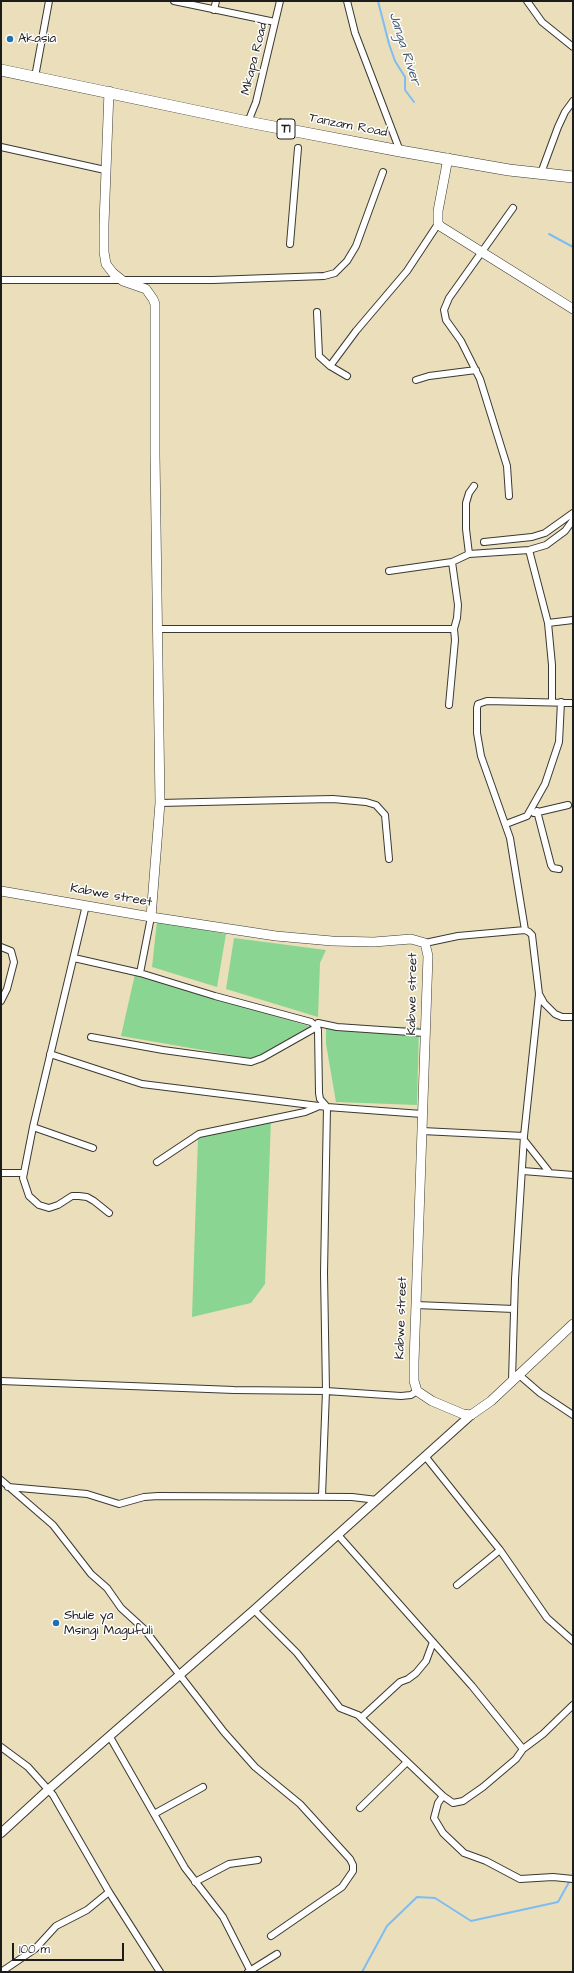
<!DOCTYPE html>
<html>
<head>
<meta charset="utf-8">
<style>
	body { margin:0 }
	#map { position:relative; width:574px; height:1973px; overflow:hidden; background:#eadfba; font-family:"Architects Daughter",sans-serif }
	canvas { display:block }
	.frame { position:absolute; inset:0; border:2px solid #1c1c1c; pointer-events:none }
	.scale { position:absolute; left:12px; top:1943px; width:112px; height:18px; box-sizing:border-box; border:2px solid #1c1c1c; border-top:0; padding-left:5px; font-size:12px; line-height:14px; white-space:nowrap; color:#1c1c1c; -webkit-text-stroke:3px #fff; paint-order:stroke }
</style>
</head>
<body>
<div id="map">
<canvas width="574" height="1973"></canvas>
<div class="frame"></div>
<div class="scale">100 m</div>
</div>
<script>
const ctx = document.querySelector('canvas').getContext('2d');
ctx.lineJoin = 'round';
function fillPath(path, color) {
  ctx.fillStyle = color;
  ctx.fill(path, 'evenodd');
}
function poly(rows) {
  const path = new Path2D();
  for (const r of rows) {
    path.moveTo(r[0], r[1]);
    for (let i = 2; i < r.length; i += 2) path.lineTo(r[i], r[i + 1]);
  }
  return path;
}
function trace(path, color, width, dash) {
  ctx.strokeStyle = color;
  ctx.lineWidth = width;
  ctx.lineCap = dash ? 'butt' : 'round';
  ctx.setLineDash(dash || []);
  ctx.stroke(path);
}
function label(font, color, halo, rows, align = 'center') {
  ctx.font = font + ' "Architects Daughter",sans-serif';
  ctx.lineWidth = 3;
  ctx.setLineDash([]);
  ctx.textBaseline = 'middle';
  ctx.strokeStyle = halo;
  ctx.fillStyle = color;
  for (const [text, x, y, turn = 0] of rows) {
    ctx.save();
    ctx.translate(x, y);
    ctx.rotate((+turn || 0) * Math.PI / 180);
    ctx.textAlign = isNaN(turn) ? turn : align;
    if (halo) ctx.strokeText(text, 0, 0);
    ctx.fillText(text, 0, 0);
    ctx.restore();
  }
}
const green = poly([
	[157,921,226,934,217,987,152,967],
	[234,938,326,950,320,963,318,1017,226,989],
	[135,974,312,1027,260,1060,121,1036],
	[326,1026,419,1027,417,1105,336,1102,326,1044],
	[271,1119,265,1284,251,1303,192,1317,198,1138]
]);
const stream = poly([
	[378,1,389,44,395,61,405,77,405,90,414,102],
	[549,234,573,247],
	[362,1972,387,1926,417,1897,435,1898,471,1921,558,1902,573,1875]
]);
const minor = poly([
	[174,1,275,22],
	[347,1,355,33,400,151],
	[527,1,542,22,573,47],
	[214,10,216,1],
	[35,77,49,1],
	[248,122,256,102,280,1],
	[1,147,105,170],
	[541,173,558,127,565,112,573,101],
	[290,244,298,148],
	[1,280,213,280,324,276,335,273,347,261,356,246,383,172],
	[317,312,319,356,330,366,347,376],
	[330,366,356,331,407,271,438,224],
	[416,380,429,376,476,370],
	[509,496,507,466,480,379,461,341,446,320,444,310,449,298,513,208],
	[484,542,532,537,545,533,573,513],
	[529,550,548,623,552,665,552,702],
	[469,554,466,529,466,503,469,493,474,486],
	[389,571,452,562],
	[548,623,573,620],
	[158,629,454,629,457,618,458,605,452,562,469,554,529,550,546,545,565,531,573,520],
	[449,705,455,640,454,629],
	[160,803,286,800,333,799,366,802,376,805,385,815,389,859],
	[537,811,551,865,553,868,559,869],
	[534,813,568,805],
	[506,824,527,816,545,784,559,742,561,702],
	[86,905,33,1127,23,1178,29,1196,39,1205,49,1208,58,1205,72,1196,79,1196,87,1197,94,1201,109,1213],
	[525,930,510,838,481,756,477,733,477,708,478,704,487,701,573,703],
	[425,943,458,936,525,930,529,932,532,935,539,994,544,1003,555,1014,562,1017,573,1017],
	[1,947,11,951,14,962,7,989,1,1001],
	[74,958,140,973,215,996,311,1022,317,1027,318,1030,319,1093,320,1099,327,1107,422,1114],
	[140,973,151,917],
	[318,1023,337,1027,425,1033],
	[91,1037,163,1050,251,1062,262,1058,317,1027],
	[50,1054,142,1084,327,1107,324,1273,326,1391,322,1496],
	[33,1127,93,1148],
	[422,1131,524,1136],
	[524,1140,550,1173],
	[157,1162,199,1134,305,1112,317,1107],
	[523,1171,573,1175],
	[1,1173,23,1173],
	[416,1305,514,1309],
	[518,1374,540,1393,573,1415],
	[512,1380,515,1279,524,1136,539,994],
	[1,1381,234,1390,326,1391,401,1396,411,1395,417,1391],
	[425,1456,500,1550,547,1618,573,1641],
	[1,1480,53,1525,91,1574,107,1588,121,1608,144,1629,224,1732,255,1767,300,1804,350,1859,353,1865,353,1871,342,1887,271,1936],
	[8,1487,87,1494,119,1504,144,1497,158,1496,352,1497,377,1500],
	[338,1535,472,1686,523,1749],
	[457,1585,500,1550],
	[254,1610,297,1653,340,1708,358,1715,443,1796,453,1803,463,1801,483,1787,516,1759,523,1749,543,1734,573,1705],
	[361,1718,400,1682,408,1679,416,1673,426,1661,433,1642],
	[110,1737,185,1868,223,1917,250,1970],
	[1,1747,28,1767,53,1795,109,1892,160,1972],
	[443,1796,438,1803,434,1818,443,1833,464,1853,486,1861,520,1879,553,1877,573,1879],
	[360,1808,407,1762],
	[154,1814,203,1787],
	[195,1882,229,1864,258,1860],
	[4,1970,35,1949,56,1926,87,1910,109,1892],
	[248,1972,277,1954]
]);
const tertiary = poly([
	[1,1833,49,1789,254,1610,471,1415]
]);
const secondary = poly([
	[109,91,104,224,104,252,106,264,113,273,123,281,146,289,153,299,155,304,155,455,160,803,151,917],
	[448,158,438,211,438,223,440,226,573,309],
	[1,891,151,917,276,936,332,941,374,942,411,939,425,943,428,956,414,1362,414,1381,417,1391,432,1401,463,1414,471,1415,491,1401,573,1324]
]);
const trunk = poly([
	[1,70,248,122,400,151,509,170,573,177]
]);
const markers = [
	[10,39,4,"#1f6fb2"],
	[56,1623,4,"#1f6fb2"]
];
const shields = [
	[286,129,18]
];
const shieldNames = [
	["T1",286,129]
];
const poiNames = [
	["Akasia",18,39],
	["Shule ya",64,1616],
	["Msingi Magufuli",64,1631]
];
const streetNames = [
	["Mkapa Road",255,59,-76],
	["Tanzam Road",348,126,11],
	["Kabwe street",111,896,10],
	["Kabwe street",413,994,-89],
	["Kabwe street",402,1318,-88]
];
const waterNames = [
	["Janga River",404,49,72]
];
fillPath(green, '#8bd592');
trace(stream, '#7dbdf1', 2);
trace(minor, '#3b3934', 8);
trace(tertiary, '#3b3934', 10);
trace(secondary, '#3b3934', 10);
trace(trunk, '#3b3934', 12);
trace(minor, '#fff', 6);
trace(tertiary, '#fff', 8);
trace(secondary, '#fff', 9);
trace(trunk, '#fff', 11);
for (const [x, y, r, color] of markers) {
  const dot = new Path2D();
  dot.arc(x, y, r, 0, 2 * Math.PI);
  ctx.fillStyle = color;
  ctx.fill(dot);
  trace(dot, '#fff', 1.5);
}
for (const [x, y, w] of shields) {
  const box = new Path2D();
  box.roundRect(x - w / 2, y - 10, w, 20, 3);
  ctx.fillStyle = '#fff';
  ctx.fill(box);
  trace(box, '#1c1c1c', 1);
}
label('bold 12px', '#1c1c1c', null, shieldNames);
label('13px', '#1c1c1c', '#fff', poiNames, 'left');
label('13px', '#1c1c1c', '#fff', streetNames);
label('italic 14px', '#435c71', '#fff', waterNames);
</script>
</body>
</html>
